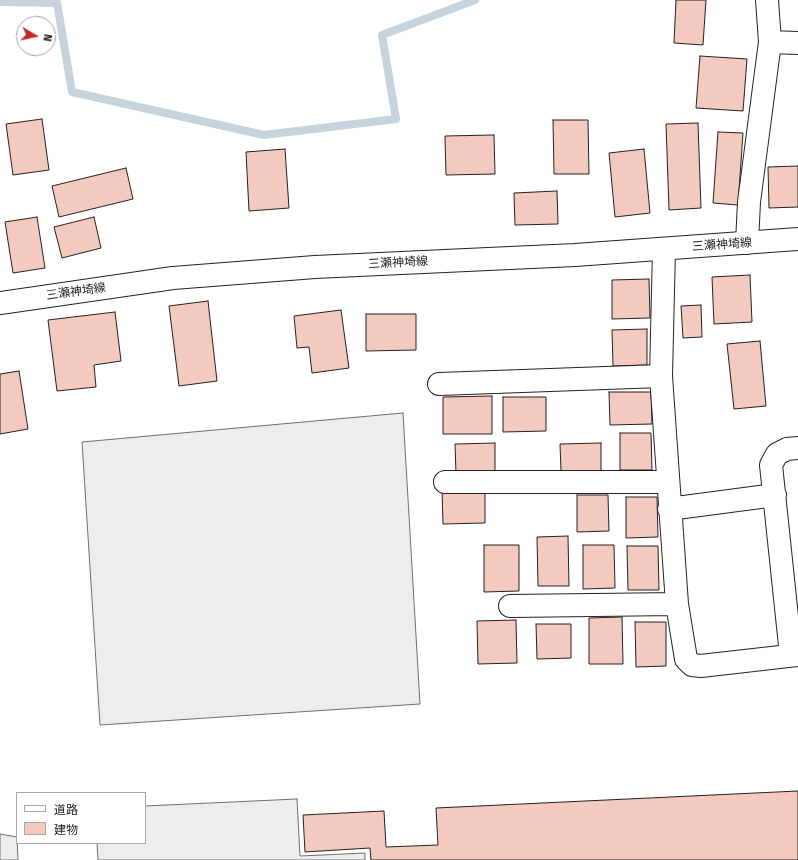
<!DOCTYPE html>
<html>
<head>
<meta charset="utf-8">
<style>
	body { margin:0 }
	#map { position:relative; width:798px; height:860px; overflow:hidden; background:#fff; font-family:"Fira Sans","Noto Sans JP",sans-serif }
	canvas { display:block }
	.legend { position:absolute; left:16px; top:792px; width:130px; height:52px; box-sizing:border-box; background:#fff; border:1px solid #a7a7a7; margin:0; padding:5px 7px; list-style:none; font-size:12px; color:#222 }
	.legend li { display:flex; align-items:center; gap:8px; height:20px }
	.legend b { width:20px; border:1px solid #a7a7a7 }
	.north { position:absolute; left:16px; top:16px; width:40px; height:40px; box-sizing:border-box; background:#fff; border:1px solid #a7a7a7; border-radius:50%; rotate:99deg; font-size:11px; font-weight:700; line-height:16px; text-align:center; color:#222 }
	.north::after { content:''; display:block; margin:auto; width:14px; height:18px; background:#c62828; clip-path:polygon(50% 0,100% 100%,50% 72%,0 100%) }
</style>
</head>
<body>
<div id="map">
<canvas width="798" height="860"></canvas>
<ul class="legend">
<li><b style="height:5px;background:#fff"></b>道路</li>
<li><b style="height:11px;background:#f3c9c0"></b>建物</li>
</ul>
<div class="north">N</div>
</div>
<script>
const ctx = document.querySelector('canvas').getContext('2d');
ctx.lineJoin = 'round';
function fillPath(path, color) {
  ctx.fillStyle = color;
  ctx.fill(path, 'evenodd');
}
function poly(rows) {
  const path = new Path2D();
  for (const r of rows) {
    path.moveTo(r[0], r[1]);
    for (let i = 2; i < r.length; i += 2) path.lineTo(r[i], r[i + 1]);
  }
  return path;
}
function trace(path, color, width, dash) {
  ctx.strokeStyle = color;
  ctx.lineWidth = width;
  ctx.lineCap = dash ? 'butt' : 'round';
  ctx.setLineDash(dash || []);
  ctx.stroke(path);
}
function label(font, color, halo, rows, align = 'center') {
  ctx.font = font + ' "Fira Sans","Noto Sans JP",sans-serif';
  ctx.lineWidth = 3;
  ctx.setLineDash([]);
  ctx.textBaseline = 'middle';
  ctx.strokeStyle = halo;
  ctx.fillStyle = color;
  for (const [text, x, y, turn = 0] of rows) {
    ctx.save();
    ctx.translate(x, y);
    ctx.rotate((+turn || 0) * Math.PI / 180);
    ctx.textAlign = isNaN(turn) ? turn : align;
    if (halo) ctx.strokeText(text, 0, 0);
    ctx.fillText(text, 0, 0);
    ctx.restore();
  }
}
const parking = poly([
	[403,413,420,704,100,725,82,442,403,413],
	[297,799,300,856,365,853,365,860,98,860,97,843,145,843,145,806,297,799],
	[0,834,17,837,18,860,0,860,0,834]
]);
const stream = poly([
	[0,2,57,3,72,92,264,135,396,119,382,35,475,0]
]);
const building = poly([
	[676,0,706,0,703,45,674,43,676,0],
	[700,56,747,59,743,111,696,108,700,56],
	[42,119,49,170,13,175,6,124,42,119],
	[553,120,588,120,589,174,554,174,553,120],
	[698,123,701,208,669,210,666,124,698,123],
	[718,132,743,133,738,205,713,203,718,132],
	[494,135,495,174,446,175,445,136,494,135],
	[285,149,289,208,249,211,246,152,285,149],
	[644,149,650,213,615,217,609,153,644,149],
	[798,166,798,207,769,208,768,167,798,166],
	[126,168,133,199,59,217,52,186,126,168],
	[557,191,558,224,515,225,514,193,557,191],
	[37,217,45,268,13,273,5,222,37,217],
	[94,217,101,248,62,258,54,227,94,217],
	[750,275,752,322,714,324,712,277,750,275],
	[649,279,650,318,612,319,612,280,649,279],
	[208,301,217,381,179,386,169,306,208,301],
	[701,305,702,337,683,338,681,306,701,305],
	[341,310,349,368,312,373,309,347,297,348,294,316,341,310],
	[115,312,121,361,94,365,96,387,57,391,48,320,115,312],
	[366,314,416,314,416,350,366,351,366,314],
	[647,329,647,365,613,366,612,330,647,329],
	[760,341,766,406,734,409,727,344,760,341],
	[19,371,28,429,0,434,0,374,19,371],
	[609,392,651,392,652,424,610,425,609,392],
	[492,396,492,434,443,434,443,397,492,396],
	[503,397,546,397,546,431,503,432,503,397],
	[620,433,651,433,652,470,620,470,620,433],
	[495,443,495,473,456,474,455,444,495,443],
	[601,443,601,471,561,471,560,444,601,443],
	[485,489,485,523,443,524,442,490,485,489],
	[577,495,608,495,609,531,577,532,577,495],
	[626,497,657,497,658,537,626,538,626,497],
	[568,536,569,586,538,586,537,537,568,536],
	[484,545,519,545,519,591,484,592,484,545],
	[583,545,614,545,615,588,583,589,583,545],
	[627,546,658,546,659,590,628,590,627,546],
	[622,617,623,664,589,664,589,618,622,617],
	[516,620,517,663,478,664,477,621,516,620],
	[635,622,666,622,666,666,636,667,635,622],
	[536,624,571,624,571,658,537,659,536,624],
	[798,791,798,860,371,860,370,848,305,852,303,815,384,811,386,847,438,845,436,808,798,791]
]);
const minor = poly([
	[770,42,798,43],
	[747,243,749,202,770,42,767,0],
	[664,249,661,376,677,604,686,659,692,665,701,666,798,655],
	[439,384,661,376],
	[445,482,668,482],
	[669,509,775,495],
	[510,606,677,604],
	[791,655,771,465,777,454,787,449,798,448]
]);
const major = poly([
	[0,303,173,278,315,267,575,255,798,239]
]);
const streetNames = [
	["三瀬神埼線",722,245,-4],
	["三瀬神埼線",398,263,-3],
	["三瀬神埼線",76,292,-8]
];
fillPath(parking, '#ededed');
trace(parking, '#6f6f6f', 1);
trace(stream, '#c7d3dd', 8);
fillPath(building, '#f3c9c0');
trace(building, '#222', 1);
trace(minor, '#222', 24);
trace(major, '#222', 24);
trace(minor, '#fff', 22);
trace(major, '#fff', 22);
label('12px', '#222', '#fff', streetNames);
</script>
</body>
</html>
